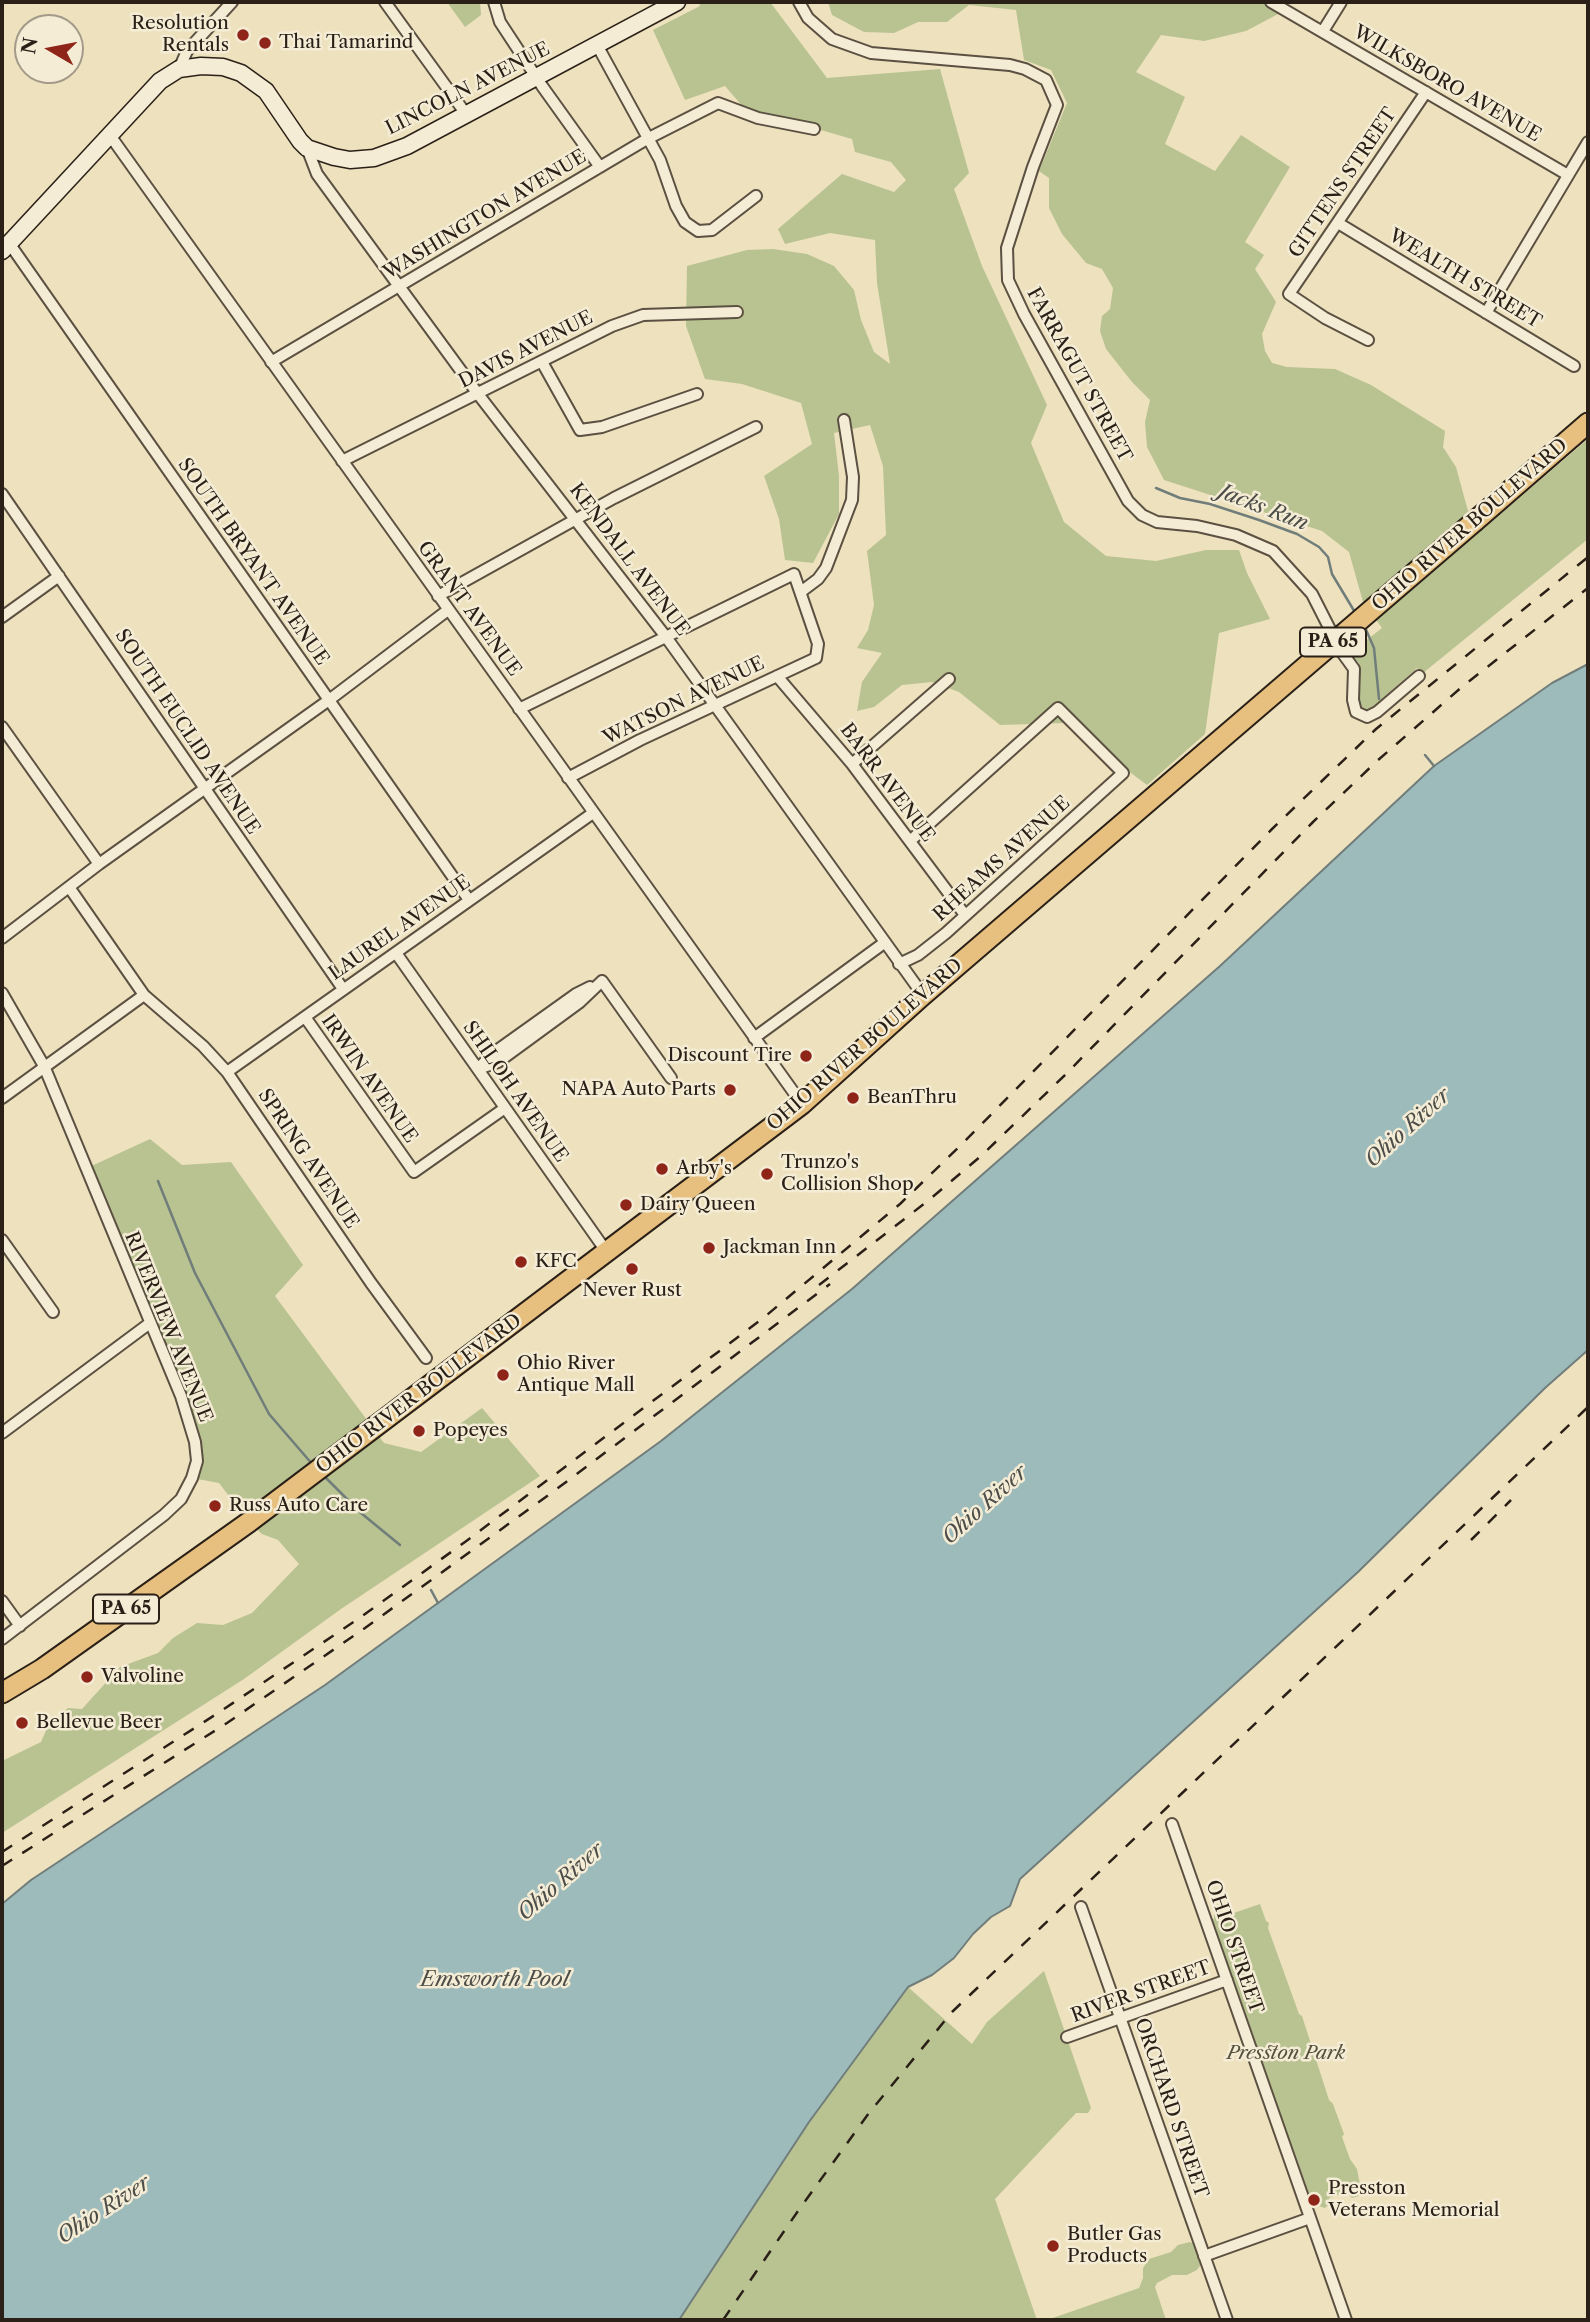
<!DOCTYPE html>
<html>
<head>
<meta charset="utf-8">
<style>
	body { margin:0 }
	#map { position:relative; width:1590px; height:2322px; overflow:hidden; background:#eee1be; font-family:"Libre Caslon Text",serif }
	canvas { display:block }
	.frame { position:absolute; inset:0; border:4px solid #2a2017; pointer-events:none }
	.north { position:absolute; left:14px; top:14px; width:70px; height:70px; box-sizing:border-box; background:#f4ecd5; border:2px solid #a39a89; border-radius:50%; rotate:280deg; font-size:19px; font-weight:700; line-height:28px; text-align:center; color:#2a2017 }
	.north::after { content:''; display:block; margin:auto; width:24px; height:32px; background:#8f2418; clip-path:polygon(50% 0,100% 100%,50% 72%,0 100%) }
</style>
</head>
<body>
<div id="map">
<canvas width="1590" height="2322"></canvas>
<div class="frame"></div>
<div class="north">N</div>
</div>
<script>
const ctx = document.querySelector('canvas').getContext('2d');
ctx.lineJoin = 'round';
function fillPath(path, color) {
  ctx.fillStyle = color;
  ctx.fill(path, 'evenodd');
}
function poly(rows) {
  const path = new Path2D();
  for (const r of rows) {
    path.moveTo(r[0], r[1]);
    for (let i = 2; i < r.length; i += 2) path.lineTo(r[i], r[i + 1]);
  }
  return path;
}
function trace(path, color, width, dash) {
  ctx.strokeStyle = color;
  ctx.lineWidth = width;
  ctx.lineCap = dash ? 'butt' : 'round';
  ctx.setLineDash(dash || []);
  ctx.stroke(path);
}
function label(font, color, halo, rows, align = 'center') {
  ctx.font = font + ' "Libre Caslon Text",serif';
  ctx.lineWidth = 5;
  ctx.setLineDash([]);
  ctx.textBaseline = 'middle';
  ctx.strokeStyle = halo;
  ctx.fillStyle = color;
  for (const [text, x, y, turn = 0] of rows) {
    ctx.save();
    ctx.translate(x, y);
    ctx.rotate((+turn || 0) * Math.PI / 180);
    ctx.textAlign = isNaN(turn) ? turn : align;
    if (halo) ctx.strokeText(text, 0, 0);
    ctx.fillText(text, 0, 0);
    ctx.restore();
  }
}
const green = poly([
	[447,2,480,2,481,15,465,27],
	[699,2,770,2,827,78,940,69,969,173,954,189,982,266,1047,405,1031,443,1064,522,1106,556,1156,561,1206,550,1239,550,1247,573,1270,619,1219,633,1205,734,1147,785,1064,723,1000,725,959,692,932,682,902,685,874,707,857,711,862,682,882,653,857,648,868,630,874,605,867,551,886,535,883,466,870,425,834,433,839,476,839,514,813,563,785,560,779,519,764,476,812,444,801,403,742,384,705,379,686,326,687,266,747,250,773,249,807,254,834,266,854,290,861,320,874,352,890,364,877,283,875,240,830,233,785,244,778,229,842,174,894,192,906,180,891,162,855,152,852,139,744,108,725,86,685,100,653,30,700,6],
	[828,2,1266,2,1265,5,1280,13,1246,31,1204,41,1161,35,1136,72,1185,97,1165,144,1215,171,1241,135,1290,167,1245,242,1264,255,1255,269,1276,302,1262,334,1265,351,1272,363,1287,367,1335,369,1371,385,1445,431,1443,447,1456,467,1468,511,1482,530,1588,439,1588,539,1423,673,1417,668,1368,711,1361,708,1358,699,1359,663,1349,654,1382,628,1363,602,1349,552,1322,531,1164,480,1147,447,1145,422,1150,400,1132,382,1106,349,1100,331,1102,316,1110,309,1113,288,1102,269,1086,263,1062,234,1049,208,1049,178,1039,171,1067,103,1051,70,1024,60,1016,10,969,5,947,22,918,22,894,33,864,32,832,15],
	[150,1139,182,1165,231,1162,303,1265,275,1296,384,1443,421,1452,482,1408,540,1476,341,1609,244,1679,2,1833,2,1761,41,1742,48,1726,68,1708,82,1709,120,1667,158,1653,173,1638,197,1623,223,1625,252,1613,299,1564,278,1540,262,1534,249,1522,219,1483,192,1478,195,1442,85,1169],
	[1219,1904,1224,1912,1231,1914,1260,1904,1266,1921,1269,1923,1268,1928,1299,2014,1302,2016,1329,2100,1333,2104,1344,2134,1342,2137,1350,2159,1357,2169,1362,2195,1352,2198,1347,2192,1329,2198,1330,2203,1325,2208,1312,2204,1310,2198,1303,2196,1296,2159,1227,1964,1223,1961,1220,1952,1222,1949,1212,1920,1214,1919,1214,1906],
	[1044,1971,1091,2108,1088,2113,1076,2113,995,2199,1037,2320,679,2320,809,2122,908,1987,972,2044,987,2022],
	[1190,2242,1200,2246,1204,2260,1197,2270,1187,2275,1172,2275,1157,2283,1155,2287,1166,2320,1047,2320,1139,2288,1143,2278,1143,2268,1149,2259,1171,2252,1178,2245]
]);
const water = poly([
	[1588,664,1588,1350,1545,1388,1358,1572,1020,1879,1010,1906,991,1917,973,1934,954,1958,932,1975,908,1987,809,2122,679,2320,2,2320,2,1904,31,1880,325,1685,661,1441,852,1289,1220,966,1434,766,1552,683,1588,664]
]);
const stream = poly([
	[1156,488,1180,498,1210,504,1259,520,1297,534,1319,547,1328,557,1332,574,1356,614],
	[1364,625,1374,648,1379,699],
	[1425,755,1434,766],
	[158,1181,195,1273,269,1414,313,1465],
	[323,1475,361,1513,400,1545],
	[431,1590,438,1603]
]);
const street = poly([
	[385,2,466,114],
	[494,2,500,22,542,86,600,167],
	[799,2,808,18,832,39,871,53,1010,65,1025,69,1046,80,1057,105,1033,167,1007,248,1008,280,1024,314,1128,501,1142,515,1157,522,1197,526,1236,535,1273,551,1312,594,1341,651,1354,669,1353,700,1356,712,1367,717,1377,712,1419,676],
	[1271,2,1568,175],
	[1323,31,1341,2],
	[597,45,660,160,676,206,685,222,698,231,712,230,756,196],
	[179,69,187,51,232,2],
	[109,134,802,1104],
	[307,148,317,174,393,278,478,394,666,637,923,995],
	[1338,223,1574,366],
	[9,243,469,900],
	[1486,313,1588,142],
	[1368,340,1325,318,1289,294,1426,92],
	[271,362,647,139,718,103,758,118,814,129],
	[542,362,580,430,602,427,697,394],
	[342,461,612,326,643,315,737,312],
	[2,494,343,989],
	[802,591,818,579,826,568,852,500,853,477,844,420],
	[438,596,614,498,756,427],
	[2,617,59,576],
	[777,676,852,764,965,915],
	[519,709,794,574,818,644,816,658,640,740,568,778],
	[2,727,99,864],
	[852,764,949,679],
	[69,887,144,995,203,1046,227,1072,371,1283,426,1358],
	[2,938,99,864,329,700,448,610],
	[396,953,606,1251],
	[899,964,918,955,946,933,1123,773,1058,708,910,841],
	[602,981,671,1078],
	[2,993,44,1066,181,1396,195,1442,197,1461,192,1478,181,1499,164,1515,2,1639],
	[305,1017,414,1172,505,1108],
	[754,1038,884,943],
	[479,1068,492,1054,576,994,590,987],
	[478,1069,498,1062,580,1002,602,981],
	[227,1072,593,813],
	[2,1098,144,995],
	[2,1240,53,1312],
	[2,1433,150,1323],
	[2,1601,20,1626],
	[1172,1824,1346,2320],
	[1081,1907,1227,2320],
	[1067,2037,1227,1980],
	[1204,2256,1310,2218]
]);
const secondary = poly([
	[2,251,160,81,179,69,201,66,223,67,241,73,266,91,300,141,307,148,334,157,350,160,374,158,407,146,677,2]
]);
const highway = poly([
	[1475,521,1588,423],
	[2,1693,42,1669,249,1522,802,1104,923,995,1192,764]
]);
const rail = poly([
	[819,1285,929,1200,981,1156,1064,1076,1313,822,1377,761,1463,686,1588,588],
	[1471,1540,1511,1500],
	[2,1852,221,1711,358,1619,465,1542,762,1319,900,1204,961,1145,1272,829,1376,729,1588,557],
	[2,1866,227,1723,365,1628,554,1491,830,1284],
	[723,2320,798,2211,869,2113,952,2012,1588,1407]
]);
const highwayBridge = poly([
	[1192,764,1475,521]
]);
const markers = [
	[243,35,7,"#8f2418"],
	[265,43,7,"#8f2418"],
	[806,1056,7,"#8f2418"],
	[730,1090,7,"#8f2418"],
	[853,1098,7,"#8f2418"],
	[662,1169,7,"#8f2418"],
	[767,1174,7,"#8f2418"],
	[626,1205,7,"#8f2418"],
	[709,1248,7,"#8f2418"],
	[521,1262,7,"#8f2418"],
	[632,1269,7,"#8f2418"],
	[503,1375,7,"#8f2418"],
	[419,1431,7,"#8f2418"],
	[215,1506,7,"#8f2418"],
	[87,1677,7,"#8f2418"],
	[22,1723,7,"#8f2418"],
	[1314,2200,7,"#8f2418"],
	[1053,2246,7,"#8f2418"]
];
const shields = [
	[1333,642,66],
	[126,1609,66]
];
const shieldNames = [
	["PA 65",1333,642],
	["PA 65",126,1609]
];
const poiNames = [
	["Resolution",229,24,"right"],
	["Rentals",229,46,"right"],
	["Thai Tamarind",279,43],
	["Discount Tire",792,1056,"right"],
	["NAPA Auto Parts",716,1090,"right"],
	["BeanThru",867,1098],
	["Trunzo's",781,1163],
	["Collision Shop",781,1185],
	["Arby's",676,1169],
	["Dairy Queen",640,1205],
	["Jackman Inn",723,1248],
	["KFC",535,1262],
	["Never Rust",632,1291,"center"],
	["Ohio River",517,1364],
	["Antique Mall",517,1386],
	["Popeyes",433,1431],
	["Russ Auto Care",229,1506],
	["Valvoline",101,1677],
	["Bellevue Beer",36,1723],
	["Presston",1328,2189],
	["Veterans Memorial",1328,2211],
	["Butler Gas",1067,2235],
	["Products",1067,2257]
];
const streetNames = [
	["WILKSBORO AVENUE",1447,84,30],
	["LINCOLN AVENUE",468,89,-27],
	["GITTENS STREET",1343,183,-56],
	["WASHINGTON AVENUE",485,215,-31],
	["WEALTH STREET",1465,279,31],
	["DAVIS AVENUE",526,350,-27],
	["FARRAGUT STREET",1079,375,61],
	["OHIO RIVER BOULEVARD",1470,525,-41],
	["KENDALL AVENUE",629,560,53],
	["SOUTH BRYANT AVENUE",253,562,55],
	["GRANT AVENUE",469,609,54],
	["WATSON AVENUE",684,701,-26],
	["SOUTH EUCLID AVENUE",187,732,56],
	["BARR AVENUE",887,783,53],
	["RHEAMS AVENUE",1002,859,-42],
	["LAUREL AVENUE",400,928,-35],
	["OHIO RIVER BOULEVARD",865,1045,-41],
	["IRWIN AVENUE",369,1079,55],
	["SHILOH AVENUE",515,1092,55],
	["SPRING AVENUE",308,1159,56],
	["RIVERVIEW AVENUE",168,1327,68],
	["OHIO RIVER BOULEVARD",419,1394,-37],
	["OHIO STREET",1234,1947,71],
	["RIVER STREET",1141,1992,-20],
	["ORCHARD STREET",1171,2108,71]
];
const parkNames = [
	["Presston Park",1286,2054]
];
const waterNames = [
	["Jacks Run",1263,508,21],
	["Ohio River",1408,1128,-42],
	["Ohio River",985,1505,-42],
	["Ohio River",561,1882,-41],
	["Emsworth Pool",495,1980],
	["Ohio River",104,2210,-33]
];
fillPath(green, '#b8c391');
fillPath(water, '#9ebbbc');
trace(water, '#707d7a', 2);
trace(stream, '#707d7a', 2.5);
trace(street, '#5b5041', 14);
trace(secondary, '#2a2017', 19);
trace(highway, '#2a2017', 23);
trace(street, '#f4ecd5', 10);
trace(secondary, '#f4ecd5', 16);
trace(highway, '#e7c07f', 19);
trace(rail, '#2a2017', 2.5, [12, 12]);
trace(highwayBridge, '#2a2017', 23, []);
trace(highwayBridge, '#e7c07f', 19);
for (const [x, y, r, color] of markers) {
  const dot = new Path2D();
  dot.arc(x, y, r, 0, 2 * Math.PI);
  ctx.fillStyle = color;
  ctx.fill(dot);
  trace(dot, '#f4ecd5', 2.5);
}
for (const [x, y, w] of shields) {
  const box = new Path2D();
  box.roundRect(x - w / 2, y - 14.5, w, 29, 5);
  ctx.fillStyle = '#f4ecd5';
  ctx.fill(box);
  trace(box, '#2a2017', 2);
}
label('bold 18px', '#2a2017', null, shieldNames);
label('19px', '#2a2017', '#f4ecd5', poiNames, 'left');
label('19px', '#2a2017', '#f4ecd5', streetNames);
label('italic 19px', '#55513c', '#f4ecd5', parkNames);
label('italic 21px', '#4d4e49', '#f4ecd5', waterNames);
</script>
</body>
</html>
